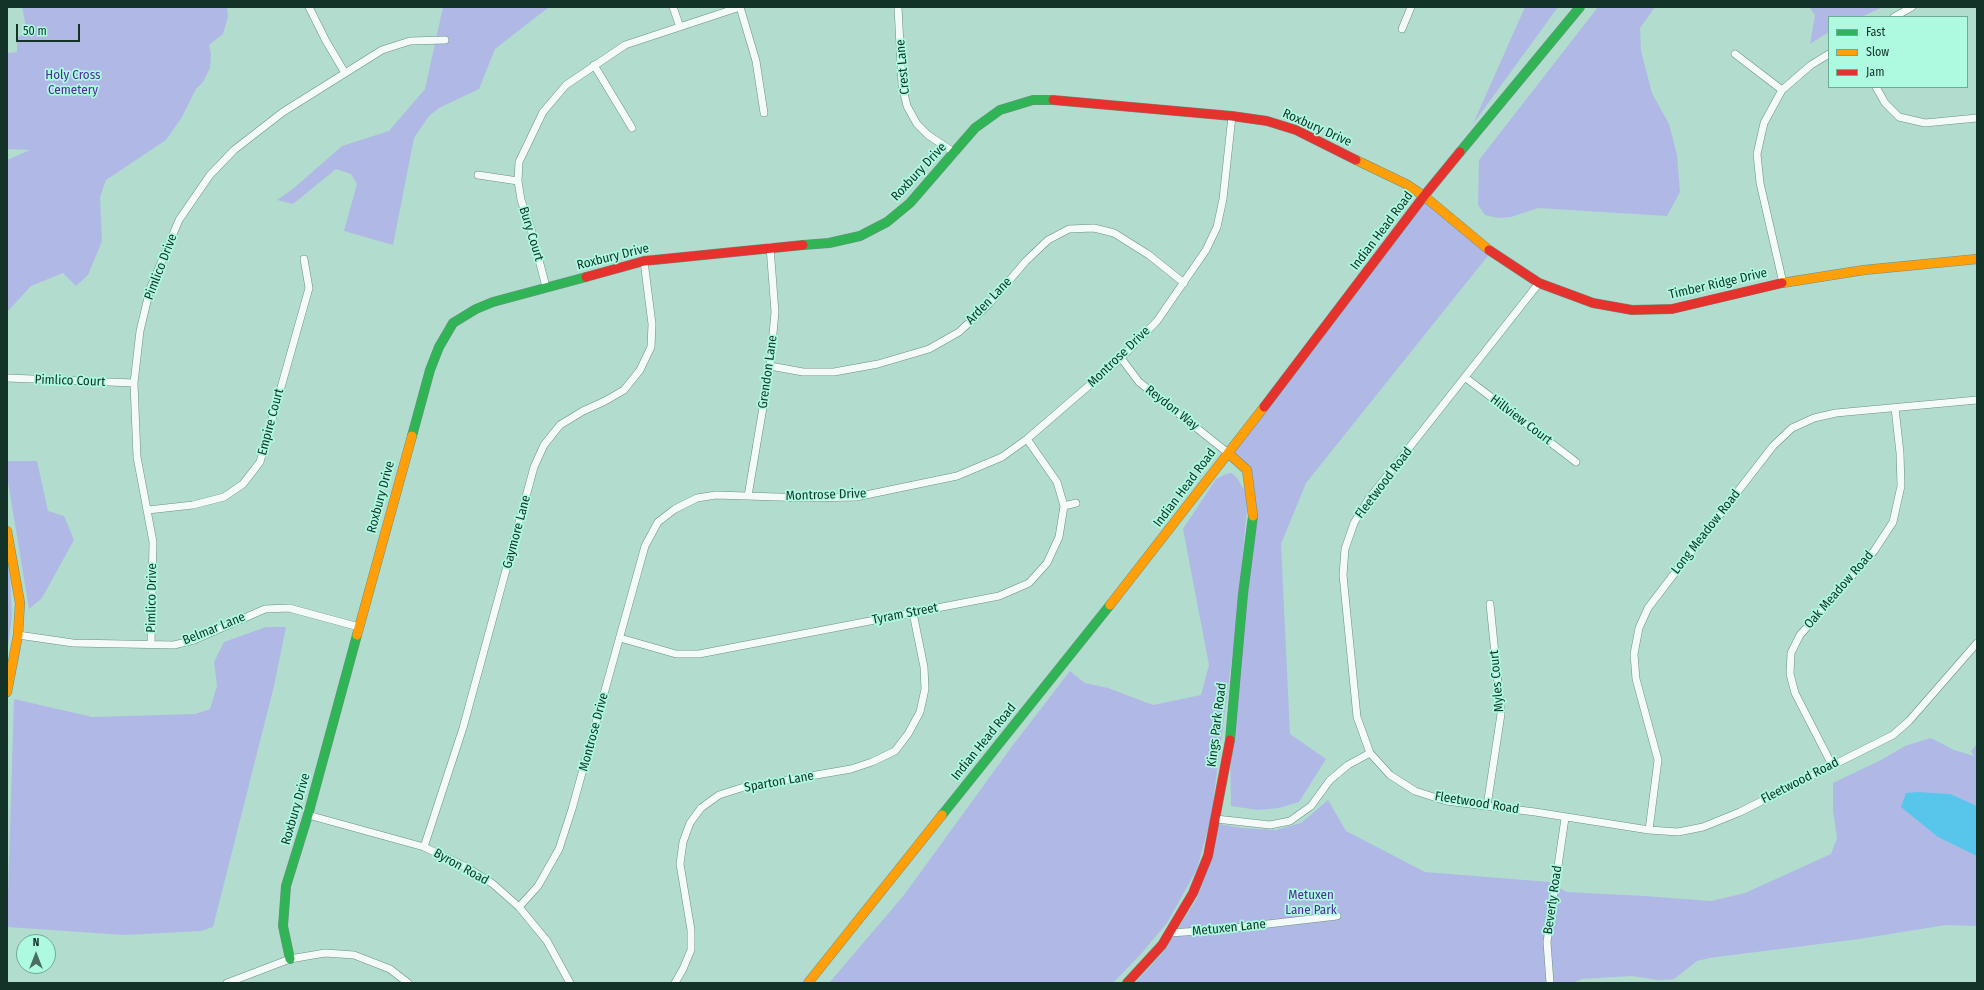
<!DOCTYPE html>
<html>
<head>
<meta charset="utf-8">
<style>
	body { margin:0 }
	#map { position:relative; width:1984px; height:990px; overflow:hidden; background:#b2dcce; font-family:"Fira Sans Condensed",sans-serif }
	canvas { display:block }
	.frame { position:absolute; inset:0; border:8px solid #133329; pointer-events:none }
	.legend { position:absolute; left:1828px; top:16px; width:140px; height:72px; box-sizing:border-box; background:#adfae1; border:1px solid #6faa97; margin:0; padding:5px 7px; list-style:none; font-size:12px; color:#133329 }
	.legend li { display:flex; align-items:center; gap:8px; height:20px }
	.legend b { width:20px; border:1px solid #6faa97 }
	.north { position:absolute; left:16px; top:934px; width:40px; height:40px; box-sizing:border-box; background:#adfae1; border:1px solid #6faa97; border-radius:50%; rotate:0deg; font-size:11px; font-weight:700; line-height:16px; text-align:center; color:#133329 }
	.north::after { content:''; display:block; margin:auto; width:14px; height:18px; background:#4b6e63; clip-path:polygon(50% 0,100% 100%,50% 72%,0 100%) }
	.scale { position:absolute; left:16px; top:24px; width:64px; height:18px; box-sizing:border-box; border:2px solid #133329; border-top:0; padding-left:5px; font-size:12px; line-height:14px; white-space:nowrap; color:#133329; -webkit-text-stroke:3px #adfae1; paint-order:stroke }
</style>
</head>
<body>
<div id="map">
<canvas width="1984" height="990"></canvas>
<div class="frame"></div>
<ul class="legend">
<li><b style="height:5px;background:#30b455"></b>Fast</li>
<li><b style="height:5px;background:#ff9f0a"></b>Slow</li>
<li><b style="height:5px;background:#e5322d"></b>Jam</li>
</ul>
<div class="north">N</div>
<div class="scale">50 m</div>
</div>
<script>
const ctx = document.querySelector('canvas').getContext('2d');
ctx.lineJoin = 'round';
function fillPath(path, color) {
  ctx.fillStyle = color;
  ctx.fill(path, 'evenodd');
}
function poly(rows) {
  const path = new Path2D();
  for (const r of rows) {
    path.moveTo(r[0], r[1]);
    for (let i = 2; i < r.length; i += 2) path.lineTo(r[i], r[i + 1]);
  }
  return path;
}
function trace(path, color, width, dash) {
  ctx.strokeStyle = color;
  ctx.lineWidth = width;
  ctx.lineCap = dash ? 'butt' : 'round';
  ctx.setLineDash(dash || []);
  ctx.stroke(path);
}
function label(font, color, halo, rows, align = 'center') {
  ctx.font = font + ' "Fira Sans Condensed",sans-serif';
  ctx.lineWidth = 3.5;
  ctx.setLineDash([]);
  ctx.textBaseline = 'middle';
  ctx.strokeStyle = halo;
  ctx.fillStyle = color;
  for (const [text, x, y, turn = 0] of rows) {
    ctx.save();
    ctx.translate(x, y);
    ctx.rotate((+turn || 0) * Math.PI / 180);
    ctx.textAlign = isNaN(turn) ? turn : align;
    if (halo) ctx.strokeText(text, 0, 0);
    ctx.fillText(text, 0, 0);
    ctx.restore();
  }
}
const green = poly([
	[22,7,227,7,228,17,223,34,209,45,211,54,210,68,203,82,196,89,182,117,166,140,106,180,100,197,102,241,88,275,76,286,63,273,31,286,7,312,7,160,30,150,7,149,7,53,17,52,17,38,34,28,26,27],
	[443,7,549,7,495,49,479,89,439,108,429,116,414,138,393,245,344,231,357,184,351,174,336,169,293,204,277,200,294,188,342,146,389,131,425,89],
	[1525,7,1558,7,1473,124],
	[1598,7,1655,7,1640,28,1641,51,1652,93,1669,124,1677,155,1680,192,1667,216,1538,208,1511,217,1498,218,1485,215,1478,205,1479,160],
	[1809,7,1883,7,1861,17,1829,17,1829,32,1810,44,1815,15],
	[1424,196,1491,252,1306,483,1281,544,1290,734,1326,759,1299,802,1279,808,1258,810,1231,806,1230,739,1254,512,1247,470,1228,453],
	[7,461,37,461,48,511,64,516,74,540,42,598,29,609,7,476],
	[1232,473,1237,478,1245,491,1247,510,1235,635,1211,817,1197,869,1167,923,1141,954,1113,983,829,983,904,895,1013,745,1070,671,1085,683,1108,688,1153,705,1201,695,1209,665,1183,529,1216,479,1226,474],
	[7,561,10,577,12,617,7,653],
	[266,627,286,627,274,686,213,927,201,931,125,935,7,927,14,699,92,717,195,714,210,709,217,686,214,662,224,642],
	[1931,738,1954,750,1974,756,1971,751,1977,744,1977,926,1946,925,1859,939,1709,958,1697,961,1674,979,1658,980,1632,976,1582,979,1572,983,1135,983,1164,951,1197,898,1210,862,1219,824,1242,828,1276,830,1301,823,1328,800,1346,831,1425,872,1549,882,1567,892,1644,896,1711,901,1745,893,1831,854,1837,838,1833,811,1833,783,1881,760,1905,746]
]);
const water = poly([
	[1918,792,1950,794,1977,806,1977,856,1938,837,1901,807,1906,793]
]);
const street = poly([
	[309,7,326,41,345,73],
	[673,7,680,27],
	[898,7,902,85,907,106,917,124,928,135,955,153],
	[1894,17,1912,7],
	[1402,29,1411,7],
	[1735,54,1782,90],
	[594,65,632,128],
	[1876,87,1885,103,1899,117,1925,123,1977,118],
	[478,175,518,181],
	[1539,283,1368,500,1354,523,1345,549,1343,575,1357,717,1370,753,1390,775,1415,791,1446,801,1535,812,1649,830,1678,832,1703,827,1740,812,1893,735,1909,721,1977,643],
	[1783,283,1760,183,1757,154,1764,123,1782,90,1811,65,1829,54],
	[546,287,531,229,521,200,518,181,519,162,543,112,566,85,625,45,740,7,756,61,764,113],
	[1121,358,1139,382,1228,453],
	[770,366,803,372,834,372,878,364,929,349,959,332,989,304,1026,261,1048,240,1069,229,1094,228,1114,233,1149,255,1184,283],
	[7,378,134,383],
	[1466,378,1576,462],
	[748,496,770,366,775,312,770,247],
	[1064,506,1076,503],
	[148,510,193,505,224,497,243,484,260,462,309,288,304,259],
	[18,635,73,643,174,645,194,640,265,609,289,608,359,627],
	[620,638,676,654,699,654,999,596,1029,583,1047,563,1059,537,1064,506,1057,482,1027,439],
	[151,645,153,542,137,457,134,383,140,331,150,289,179,220,210,175,234,150,283,112,382,50,410,41,445,40],
	[1832,765,1795,693,1790,674,1791,653,1800,635,1874,551,1893,522,1901,486,1900,453,1895,408],
	[1487,806,1501,714,1490,604],
	[308,815,424,847,466,867,493,884,519,907,547,941,570,983],
	[1216,819,1270,825,1290,821,1311,806,1330,780,1348,765,1370,753],
	[1649,830,1658,760,1636,679,1634,654,1639,628,1648,608,1687,557,1773,446,1792,428,1814,418,1836,413,1977,400],
	[424,847,463,728,534,467,544,445,560,425,583,411,605,401,624,390,640,370,651,347,652,324,644,261],
	[519,907,538,886,559,849,572,809,645,546,658,522,675,509,697,498,716,495,808,498,856,497,957,476,1002,457,1027,439,1121,358,1157,321,1206,250,1217,227,1223,199,1232,116],
	[1169,933,1216,930,1337,916],
	[227,983,290,959,325,953,354,955,390,969,408,983],
	[675,983,683,969,691,950,691,930,680,864,683,842,690,823,701,808,719,795,741,788,851,769,872,762,895,751,908,734,920,712,925,689,924,667,913,613],
	[1550,983,1547,942,1565,818]
]);
const fast = poly([
	[1460,152,1580,7],
	[803,245,829,243,860,236,887,222,910,203,975,128,1000,110,1033,100,1053,100],
	[412,436,430,370,439,347,453,323,476,309,493,302,586,277],
	[1230,740,1243,594,1253,516],
	[942,815,1110,605],
	[290,959,283,926,286,886,308,815,357,635]
]);
const slow = poly([
	[1356,160,1406,184,1424,196,1489,250],
	[1782,283,1864,270,1977,259],
	[1228,453,1247,470,1253,516],
	[7,531,20,603,18,635,7,692],
	[1110,605,1264,407],
	[357,635,412,436],
	[808,983,942,815]
]);
const jam = poly([
	[1053,100,1232,116,1267,121,1296,130,1356,160],
	[1489,250,1539,283,1593,303,1632,310,1672,309,1782,283],
	[586,277,644,261,803,245],
	[1264,407,1424,196,1460,152],
	[1127,983,1162,945,1193,893,1208,856,1230,740]
]);
const streetNames = [
	["Crest Lane",903,67,-95],
	["Roxbury Drive",1317,128,24],
	["Roxbury Drive",919,172,-47],
	["Indian Head Road",1382,231,-53],
	["Bury Court",531,234,73],
	["Roxbury Drive",613,257,-14],
	["Pimlico Drive",161,267,-69],
	["Timber Ridge Drive",1718,284,-13],
	["Arden Lane",989,301,-46],
	["Montrose Drive",1119,357,-44],
	["Grendon Lane",768,372,-82],
	["Pimlico Court",70,381,2],
	["Reydon Way",1172,408,38],
	["Hillview Court",1521,420,37],
	["Empire Court",271,422,-75],
	["Fleetwood Road",1384,483,-53],
	["Indian Head Road",1185,488,-53],
	["Montrose Drive",826,495,-2],
	["Roxbury Drive",381,497,-75],
	["Gaymore Lane",517,532,-75],
	["Long Meadow Road",1706,532,-52],
	["Oak Meadow Road",1839,590,-49],
	["Pimlico Drive",152,598,-89],
	["Tyram Street",905,614,-11],
	["Belmar Lane",214,629,-22],
	["Myles Court",1497,681,-95],
	["Kings Park Road",1217,725,-83],
	["Montrose Drive",594,732,-75],
	["Indian Head Road",984,742,-51],
	["Fleetwood Road",1800,781,-27],
	["Sparton Lane",779,782,-10],
	["Fleetwood Road",1477,803,9],
	["Roxbury Drive",296,809,-74],
	["Byron Road",461,867,29],
	["Beverly Road",1553,900,-82],
	["Metuxen Lane",1229,928,-6]
];
const parkNames = [
	["Holy Cross",73,75],
	["Cemetery",73,90],
	["Metuxen",1311,895],
	["Lane Park",1311,910]
];
fillPath(green, '#b0b9e6');
fillPath(water, '#58c6eb');
trace(street, '#6c8f85', 8);
trace(fast, '#6c8f85', 10);
trace(slow, '#6c8f85', 10);
trace(jam, '#6c8f85', 10);
trace(street, '#f3faf8', 7);
trace(fast, '#30b455', 9);
trace(slow, '#ff9f0a', 9);
trace(jam, '#e5322d', 9);
label('13px', '#133329', '#adfae1', streetNames);
label('13px', '#502b9c', '#adfae1', parkNames);
</script>
</body>
</html>
